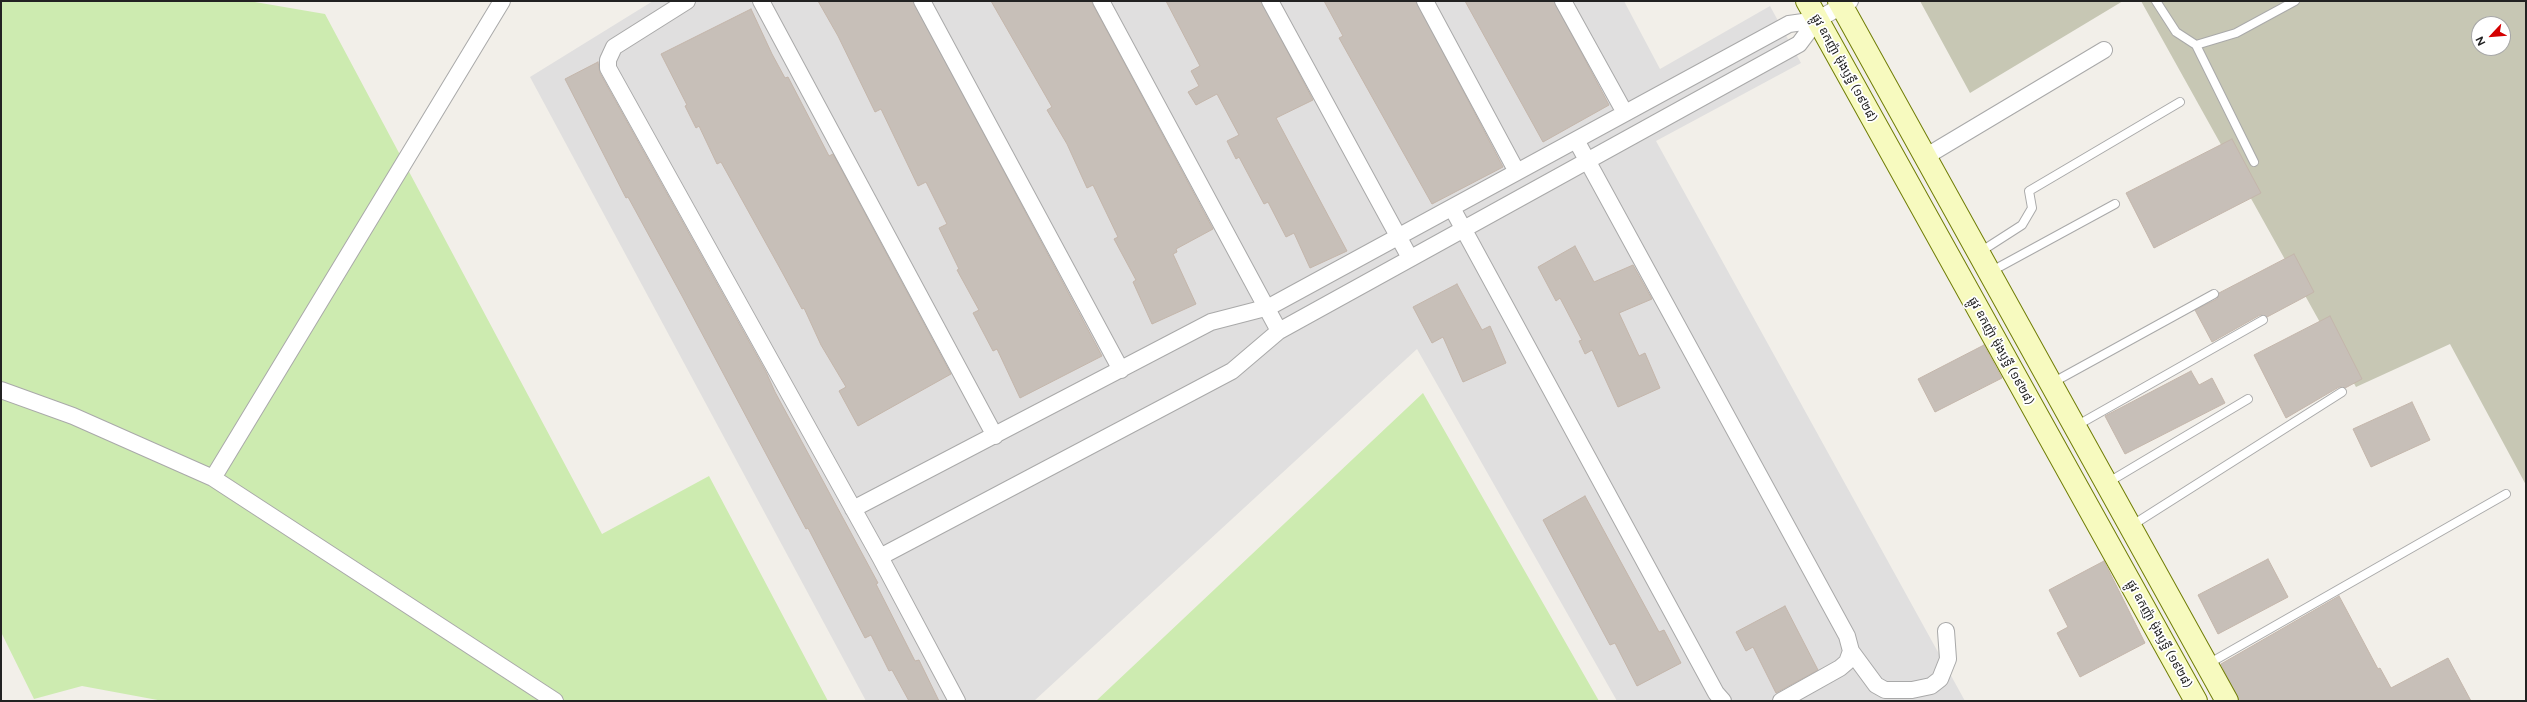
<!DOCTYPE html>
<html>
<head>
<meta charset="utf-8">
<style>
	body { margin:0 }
	#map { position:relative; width:2527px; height:702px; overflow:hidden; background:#f2efe9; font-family:Figtree,sans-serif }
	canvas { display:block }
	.frame { position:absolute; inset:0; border:2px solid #222; pointer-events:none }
	.north { position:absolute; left:2471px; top:16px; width:40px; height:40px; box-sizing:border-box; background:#fff; border:1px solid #a7a7a7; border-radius:50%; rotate:244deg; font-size:11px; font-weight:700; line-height:16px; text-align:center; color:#222 }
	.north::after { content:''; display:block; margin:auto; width:14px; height:18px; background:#d40000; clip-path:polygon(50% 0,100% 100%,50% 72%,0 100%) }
</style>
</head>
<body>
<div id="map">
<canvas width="2527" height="702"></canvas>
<div class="frame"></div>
<div class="north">N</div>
</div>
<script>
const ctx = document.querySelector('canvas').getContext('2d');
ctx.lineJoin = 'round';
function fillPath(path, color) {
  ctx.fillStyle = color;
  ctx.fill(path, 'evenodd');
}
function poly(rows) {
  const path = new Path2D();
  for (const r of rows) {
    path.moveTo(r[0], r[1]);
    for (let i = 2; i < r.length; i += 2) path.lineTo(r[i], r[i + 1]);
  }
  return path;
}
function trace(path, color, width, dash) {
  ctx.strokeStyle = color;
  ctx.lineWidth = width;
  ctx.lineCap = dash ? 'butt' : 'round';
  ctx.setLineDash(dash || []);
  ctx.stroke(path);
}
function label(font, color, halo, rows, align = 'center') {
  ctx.font = font + ' Figtree,"Noto Sans Khmer",sans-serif';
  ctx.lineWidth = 3.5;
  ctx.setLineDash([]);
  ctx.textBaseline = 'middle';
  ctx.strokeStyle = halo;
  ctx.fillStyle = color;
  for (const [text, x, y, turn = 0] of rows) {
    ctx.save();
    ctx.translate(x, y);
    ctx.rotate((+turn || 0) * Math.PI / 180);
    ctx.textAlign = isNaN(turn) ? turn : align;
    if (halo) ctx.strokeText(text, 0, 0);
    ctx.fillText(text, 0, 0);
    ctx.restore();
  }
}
const residential = poly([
	[653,1,1624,1,1660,69,1770,6,1801,63,1656,141,1965,701,1617,701,1417,349,1034,701,866,701,530,77]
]);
const construction = poly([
	[1920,1,2123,1,1970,93],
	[2141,1,2526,1,2526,485,2450,344,2356,387],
	[2479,24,2503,24,2503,48,2479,48]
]);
const grass = poly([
	[1,1,249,1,325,14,602,534,709,476,828,701,163,701,82,686,34,699,1,632],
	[1423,393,1599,701,1096,701]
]);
const building = poly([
	[818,1,913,1,1102,356,1020,398,997,349,993,351,973,313,979,310,957,270,959,269,939,228,947,224,926,182,918,186,881,109,875,112,838,36,818,1],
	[991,1,1091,1,1213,229,1176,249,1177,252,1173,254,1196,304,1152,324,1133,282,1136,280,1114,239,1118,237,1093,185,1087,188,1067,144,1047,110,1052,107,991,1],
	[1166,1,1261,1,1313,100,1276,118,1347,251,1310,268,1294,233,1286,237,1268,202,1264,204,1239,157,1236,159,1227,141,1239,135,1217,94,1196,105,1188,92,1199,86,1191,71,1200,66,1166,1],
	[1324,1,1416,1,1503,167,1432,204,1339,38,1343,36,1324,1],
	[1465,1,1554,1,1609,105,1543,142,1465,1],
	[751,9,772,54,785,78,788,77,829,156,833,154,951,374,858,426,839,391,846,387,821,345,804,308,802,309,782,272,721,162,717,164,699,126,696,128,685,106,687,105,661,54,751,9],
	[598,62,600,73,766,372,775,392,878,583,876,584,915,661,919,660,939,701,909,701,892,670,889,671,871,635,865,638,808,528,806,529,682,296,628,197,626,198,565,79,598,62],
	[2232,139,2261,193,2154,248,2126,193,2232,139],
	[1575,246,1594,282,1633,265,1652,299,1619,313,1639,356,1645,353,1660,388,1618,407,1592,350,1585,354,1579,341,1582,340,1560,298,1556,301,1538,267,1575,246],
	[2294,254,2314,292,2267,317,2260,315,2212,342,2195,310,2217,299,2219,293,2294,254],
	[1457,284,1482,330,1490,326,1506,363,1463,382,1443,337,1432,343,1413,307,1457,284],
	[2330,316,2362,379,2345,388,2339,387,2286,418,2254,355,2330,316],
	[1984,345,2002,378,1935,412,1918,379,1984,345],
	[2191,371,2199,385,2212,378,2225,403,2125,454,2105,416,2191,371],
	[2412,402,2430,440,2371,467,2353,429,2412,402],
	[1585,496,1659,632,1664,630,1681,663,1637,686,1615,643,1610,645,1543,520,1585,496],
	[2268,559,2288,597,2218,634,2198,595,2268,559],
	[2104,561,2145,643,2080,677,2057,633,2068,627,2049,590,2104,561],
	[2339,596,2378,669,2380,668,2391,688,2448,658,2471,701,2239,701,2221,664,2339,596],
	[1785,606,1818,670,1776,693,1753,647,1746,651,1736,632,1785,606]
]);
const lane = poly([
	[2156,1,2176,32,2196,45,2236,33,2295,1],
	[2196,45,2254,162],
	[1980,252,2022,225,2032,208,2029,191,2180,102],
	[1990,272,2115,204],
	[2052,383,2214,294],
	[2076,426,2263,320],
	[2107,483,2248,399],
	[2131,526,2342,392],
	[2208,664,2506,494]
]);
const street = poly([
	[687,1,614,47,608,60,608,68,880,557,957,701],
	[761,1,995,436],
	[922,1,1121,370],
	[1101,1,1279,331],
	[1270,1,1410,258],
	[1425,1,1517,172],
	[1563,1,1625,113],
	[1576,140,1847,636,1851,651,1876,685,1885,690,1912,690,1931,686,1940,679,1948,659,1946,631],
	[1925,157,2104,50],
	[1452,208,1716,693,1723,701],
	[1,390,73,416,213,478,555,701],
	[213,478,502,1],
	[853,509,1211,322,1269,307,1789,24,1817,20],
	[880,557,1232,371,1279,331,1799,44,1817,20,1850,1],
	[1781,701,1840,668,1847,662,1851,651]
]);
const secondary = poly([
	[1807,1,2196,701],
	[1839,1,2227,701]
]);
const streetNames = [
	["ផ្លូវ ឧកញ៉ា ម៉ុងឫទ្ធី (១៩២៨)",1844,68,61],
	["ផ្លូវ ឧកញ៉ា ម៉ុងឫទ្ធី (១៩២៨)",2001,351,61],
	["ផ្លូវ ឧកញ៉ា ម៉ុងឫទ្ធី (១៩២៨)",2159,634,61]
];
fillPath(residential, '#e0dfdf');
fillPath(construction, '#c7c7b4');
fillPath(grass, '#cdebb0');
fillPath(building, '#c7bfb8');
trace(building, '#c4b6ab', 1);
trace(lane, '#a9a9a9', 10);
trace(street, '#a9a9a9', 18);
trace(secondary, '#707d05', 24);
trace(lane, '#fff', 8);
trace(street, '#fff', 16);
trace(secondary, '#f7fabf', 22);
label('12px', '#222', '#fff', streetNames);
</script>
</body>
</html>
